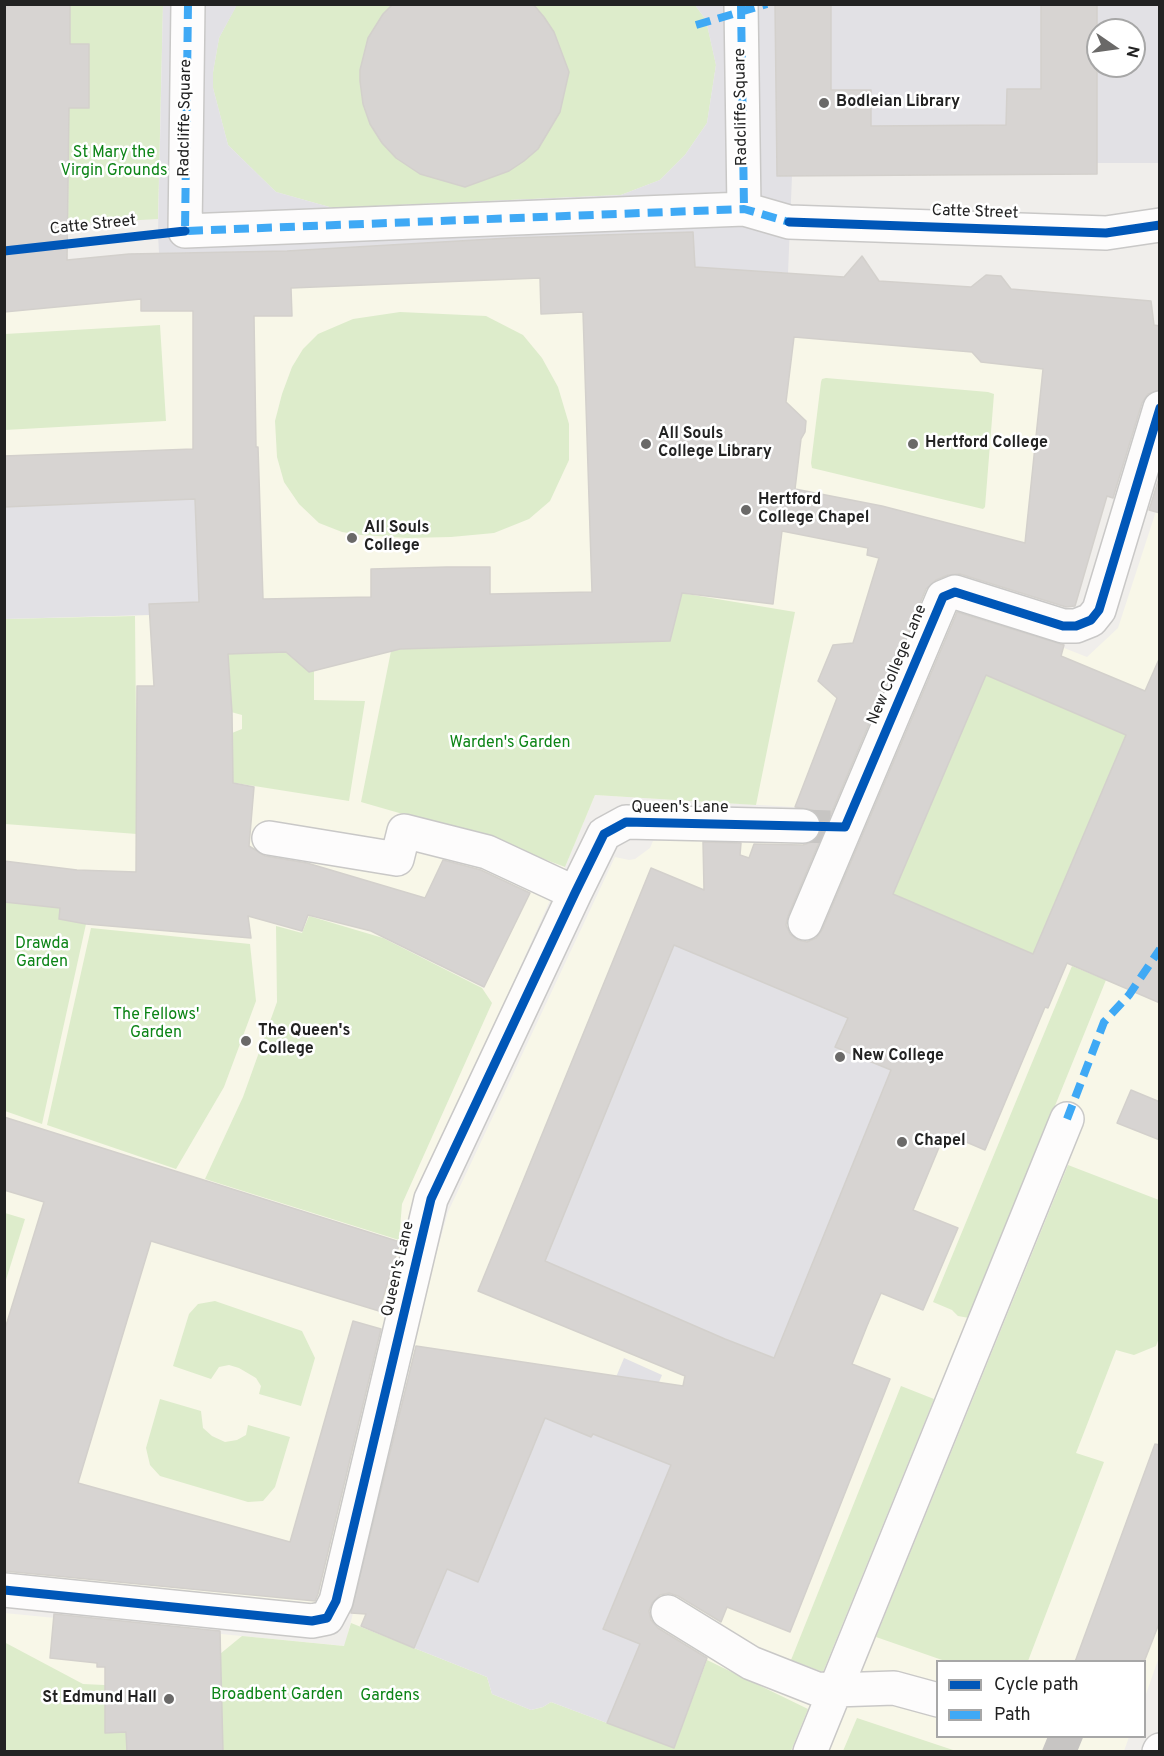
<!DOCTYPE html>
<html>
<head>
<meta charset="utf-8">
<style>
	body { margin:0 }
	#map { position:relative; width:1164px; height:1756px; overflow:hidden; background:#f0eeeb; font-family:Overpass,sans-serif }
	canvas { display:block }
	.frame { position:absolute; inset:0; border:6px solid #222; pointer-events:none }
	.legend { position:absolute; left:936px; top:1660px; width:210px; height:78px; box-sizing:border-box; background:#fff; border:2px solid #a7a7a7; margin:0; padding:8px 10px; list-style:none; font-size:18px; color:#222 }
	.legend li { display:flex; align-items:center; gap:12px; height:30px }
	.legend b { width:30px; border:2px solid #a7a7a7 }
	.north { position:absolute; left:1086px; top:18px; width:60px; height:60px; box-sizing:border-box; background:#fff; border:2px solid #a7a7a7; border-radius:50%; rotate:103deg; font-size:16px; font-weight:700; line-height:24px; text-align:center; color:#222 }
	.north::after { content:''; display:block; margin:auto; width:21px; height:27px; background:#6a6968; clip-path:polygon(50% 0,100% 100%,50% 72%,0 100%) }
</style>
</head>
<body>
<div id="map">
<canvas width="1164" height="1756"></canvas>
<div class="frame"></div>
<ul class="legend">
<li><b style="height:8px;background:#0057b8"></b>Cycle path</li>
<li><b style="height:8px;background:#3fa9f5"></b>Path</li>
</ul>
<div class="north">N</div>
</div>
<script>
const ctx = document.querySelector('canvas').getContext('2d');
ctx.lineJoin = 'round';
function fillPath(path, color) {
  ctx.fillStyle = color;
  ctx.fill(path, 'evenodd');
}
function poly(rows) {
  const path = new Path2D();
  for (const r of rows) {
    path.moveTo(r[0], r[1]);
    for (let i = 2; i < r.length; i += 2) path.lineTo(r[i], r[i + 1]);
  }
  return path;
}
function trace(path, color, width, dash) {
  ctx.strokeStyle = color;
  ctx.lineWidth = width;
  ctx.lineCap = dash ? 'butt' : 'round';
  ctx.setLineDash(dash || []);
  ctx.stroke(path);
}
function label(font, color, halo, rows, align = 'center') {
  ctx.font = font + ' Overpass,sans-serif';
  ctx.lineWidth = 5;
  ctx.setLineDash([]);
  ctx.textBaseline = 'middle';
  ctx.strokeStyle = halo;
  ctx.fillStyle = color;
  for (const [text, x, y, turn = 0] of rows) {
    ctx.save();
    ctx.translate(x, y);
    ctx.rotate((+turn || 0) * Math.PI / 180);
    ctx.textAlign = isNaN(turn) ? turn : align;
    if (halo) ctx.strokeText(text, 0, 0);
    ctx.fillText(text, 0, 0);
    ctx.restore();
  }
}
const education = poly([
	[693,232,695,268,844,277,855,266,870,267,879,281,971,287,986,275,1001,276,1011,289,1151,301,1154,324,1159,326,1159,353,1150,352,1076,602,937,570,851,783,955,605,1087,657,1118,628,1159,502,1159,1657,1145,1697,1144,1662,938,1662,938,1736,1129,1737,1124,1751,5,1751,4,1613,345,1646,377,1514,425,1294,448,1212,615,857,629,860,635,859,650,848,653,841,703,837,795,843,810,808,595,795,565,867,414,1203,319,1611,5,1579,5,266,133,254,289,251,510,238]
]);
const grass = poly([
	[237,4,695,5,706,20,716,65,707,123,685,155,660,180,621,195,333,208,276,192,228,145,213,88,213,72,219,38],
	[70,5,163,5,158,219,68,224,69,108,89,58,89,44,70,44],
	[400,312,486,316,523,335,542,358,558,387,569,424,569,460,550,501,529,519,494,533,451,537,408,538,361,535,342,532,319,523,299,504,284,482,277,457,275,421,282,394,292,367,303,349,318,334,353,319],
	[160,325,166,421,5,430,5,334],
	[826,378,988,392,994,394,985,507,983,509,812,468,811,463,821,382,822,379],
	[681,593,795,612,756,805,595,795,565,867,493,840,361,802,391,651,400,649,594,643],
	[135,616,137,834,5,824,4,619],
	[276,652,296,653,314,664,314,700,365,701,349,801,210,779,232,733,242,729,242,715,231,712,219,654],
	[986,675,1126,735,1033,954,893,894],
	[5,902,60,908,60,919,86,924,42,1124,5,1111],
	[309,916,383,938,482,988,492,1003,402,1204,399,1240,205,1179,243,1097,277,1002,276,926,302,933],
	[91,928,250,944,256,1001,224,1087,176,1169,47,1125],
	[1072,966,1106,980,969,1318,958,1316,952,1310,933,1302],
	[1068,1165,1159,1200,1159,1338,1156,1346,1134,1355,1116,1350,1076,1453,1104,1462,1028,1661,945,1661,876,1637],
	[5,1213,25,1219,5,1283,4,1213],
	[215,1301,302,1331,315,1358,301,1406,259,1394,261,1386,256,1378,239,1368,229,1365,219,1367,211,1379,173,1366,189,1314,198,1304],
	[901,1386,934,1399,823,1672,791,1660],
	[160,1399,201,1411,203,1428,212,1436,225,1442,237,1440,246,1435,248,1425,290,1437,275,1487,263,1501,248,1502,160,1476,150,1465,146,1448],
	[351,1623,487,1677,492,1694,531,1710,543,1707,551,1702,674,1748,707,1660,808,1709,791,1751,223,1751,220,1654,242,1636,344,1646],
	[4,1642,83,1684,125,1686,105,1712,105,1722,106,1733,126,1732,127,1751,5,1751],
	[857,1718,956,1751,843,1751]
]);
const plaza = poly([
	[163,5,237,5,219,38,213,72,213,88,228,145,276,192,333,208,621,195,660,180,685,155,707,123,716,65,706,20,695,5,776,5,777,176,792,176,788,273,695,268,693,232,510,238,289,251,159,253,158,234],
	[831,5,1041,5,1041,89,1007,89,1007,125,871,126,871,90,831,90],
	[1097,5,1159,5,1159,163,1097,163],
	[1098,30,1134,30,1134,66,1098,66],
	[195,499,199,602,149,604,150,615,5,619,4,507],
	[674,944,848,1018,835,1047,891,1070,775,1358,725,1339,544,1261],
	[624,1358,662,1375,631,1449,671,1465,603,1628,640,1644,607,1723,551,1702,543,1707,531,1710,492,1694,487,1677,414,1648,447,1569,477,1582,545,1418,591,1437]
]);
const building = poly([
	[4,4,70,4,70,44,89,44,89,108,69,108,67,260,129,254,287,251,510,238,693,232,695,267,844,277,862,256,879,281,971,287,986,275,1001,276,1011,289,1151,301,1154,325,1160,326,1160,390,1148,394,1142,403,1113,498,1107,496,1075,606,1066,607,960,574,948,575,936,580,926,589,788,916,786,925,790,934,798,940,807,942,816,938,822,930,957,612,1064,645,1061,656,1145,691,1160,657,1160,1003,1067,963,1048,1008,1045,1007,985,1150,945,1133,913,1210,958,1228,923,1310,881,1293,867,1326,852,1364,890,1379,790,1632,727,1607,721,1622,678,1596,669,1593,660,1595,652,1603,649,1611,651,1620,658,1628,707,1658,674,1748,607,1723,640,1644,603,1629,671,1465,593,1434,591,1437,545,1418,478,1582,447,1569,414,1648,361,1626,366,1614,351,1613,416,1346,683,1386,685,1376,478,1291,651,868,704,890,703,842,741,843,740,855,749,858,754,844,803,845,812,842,819,835,822,826,819,817,812,810,795,807,837,698,818,681,833,645,853,643,879,558,867,555,868,548,782,531,773,604,682,593,670,641,400,649,309,672,286,652,228,654,232,712,233,783,254,787,249,846,265,856,307,863,425,898,443,860,481,870,530,893,484,987,371,931,308,915,302,931,248,916,251,938,86,924,59,919,60,908,4,902,4,861,77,870,136,872,137,686,154,686,149,604,199,602,195,499,4,507,4,456,193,449,193,311,141,311,141,299,4,312,4,4],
	[540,278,541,314,583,312,592,592,490,594,490,567,447,567,371,569,371,597,263,599,258,447,256,447,254,316,292,316,291,288,540,278],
	[794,337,972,352,981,362,1043,369,1025,543,882,506,795,489,801,439,805,432,806,421,786,402,794,337],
	[986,675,1126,735,1033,954,893,894,986,675],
	[674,945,848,1018,835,1047,891,1070,774,1358,725,1339,545,1261,674,945],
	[393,4,533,4,544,17,554,32,569,72,560,112,538,149,524,161,509,171,465,187,420,174,396,158,382,143,370,124,363,104,360,81,360,70,368,38,383,14,393,4],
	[775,4,831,4,831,90,871,90,871,126,1006,125,1007,89,1041,89,1041,4,1097,4,1097,174,777,176,775,4],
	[1160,475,1160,513,1149,510,1160,475],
	[1131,1090,1160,1102,1160,1140,1117,1123,1131,1090],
	[4,1117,400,1242,379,1311,151,1241,78,1483,290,1542,353,1321,381,1329,318,1594,315,1601,4,1571,4,1332,44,1202,4,1190,4,1117],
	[1155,1444,1160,1445,1160,1621,1144,1662,1075,1662,1155,1444],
	[54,1614,220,1631,223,1752,127,1752,126,1732,105,1733,105,1667,97,1667,97,1663,50,1658,54,1614]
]);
const minorTunnel = poly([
	[803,826,830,827],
	[1048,1736,1087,1752]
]);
const minor = poly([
	[188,4,185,231,744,209,789,222,1106,233,1160,225],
	[741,4,744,209],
	[269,838,397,859,404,831,487,852,575,893],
	[805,923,943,597,955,592,1063,626,1076,626,1091,620,1099,610,1160,408],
	[4,1590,312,1621,327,1618,336,1601,431,1199,575,893,604,834,626,822,803,826],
	[668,1612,751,1663,817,1689,835,1690,894,1688,938,1700],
	[810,1752,1067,1119],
	[1159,1752,1160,1750]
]);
const quiet = poly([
	[188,4,185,231,744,209,789,222],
	[741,4,744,209],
	[696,25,767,4],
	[1067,1119,1104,1022,1129,995,1160,949]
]);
const cycleway = poly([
	[789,222,1106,233,1160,225],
	[4,251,185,231],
	[4,1590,312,1621,327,1618,336,1601,431,1199,575,893,604,834,626,822,845,827,943,597,955,592,1063,626,1076,626,1091,620,1099,610,1160,408]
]);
const markers = [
	[824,103,6,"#6a6968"],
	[646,444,6,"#6a6968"],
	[913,444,6,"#6a6968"],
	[746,510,6,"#6a6968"],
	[352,538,6,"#6a6968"],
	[246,1041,6,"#6a6968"],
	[840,1057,6,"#6a6968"],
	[902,1142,6,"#6a6968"],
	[169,1699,6,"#6a6968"]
];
const poiNames = [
	["Bodleian Library",836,103],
	["All Souls",658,435],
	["College Library",658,453],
	["Hertford College",925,444],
	["Hertford",758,501],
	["College Chapel",758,519],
	["All Souls",364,529],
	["College",364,547],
	["The Queen's",258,1032],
	["College",258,1050],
	["New College",852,1057],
	["Chapel",914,1142],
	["St Edmund Hall",157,1699,"right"]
];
const streetNames = [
	["Radcliffe Square",742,107,-91],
	["Radcliffe Square",186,118,-89],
	["Catte Street",975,213,2],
	["Catte Street",93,226,-6],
	["New College Lane",898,665,-67],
	["Queen's Lane",680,809],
	["Queen's Lane",399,1269,-77]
];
const parkNames = [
	["St Mary the",114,154],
	["Virgin Grounds",114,172],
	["Warden's Garden",510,744],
	["Drawda",42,945],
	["Garden",42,963],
	["The Fellows'",156,1016],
	["Garden",156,1034],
	["Broadbent Garden",277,1696],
	["Gardens",390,1697]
];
fillPath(education, '#f8f7e8');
fillPath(grass, '#ddeccb');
fillPath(plaza, '#e2e1e5');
fillPath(building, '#d7d4d2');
trace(building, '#d3d0cc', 1.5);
trace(minorTunnel, '#c7c5c3', 33, [33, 16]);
trace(minor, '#c9c8c7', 36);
trace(minor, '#fdfcfc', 33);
trace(quiet, '#3fa9f5', 8, [15, 8]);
trace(cycleway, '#0057b8', 9);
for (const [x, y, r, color] of markers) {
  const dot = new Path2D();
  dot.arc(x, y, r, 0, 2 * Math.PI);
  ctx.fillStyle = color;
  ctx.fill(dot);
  trace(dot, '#fff', 2);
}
label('bold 16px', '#222', '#fff', poiNames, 'left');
label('16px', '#222', '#fff', streetNames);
label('16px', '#0c8416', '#fff', parkNames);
</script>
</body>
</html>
